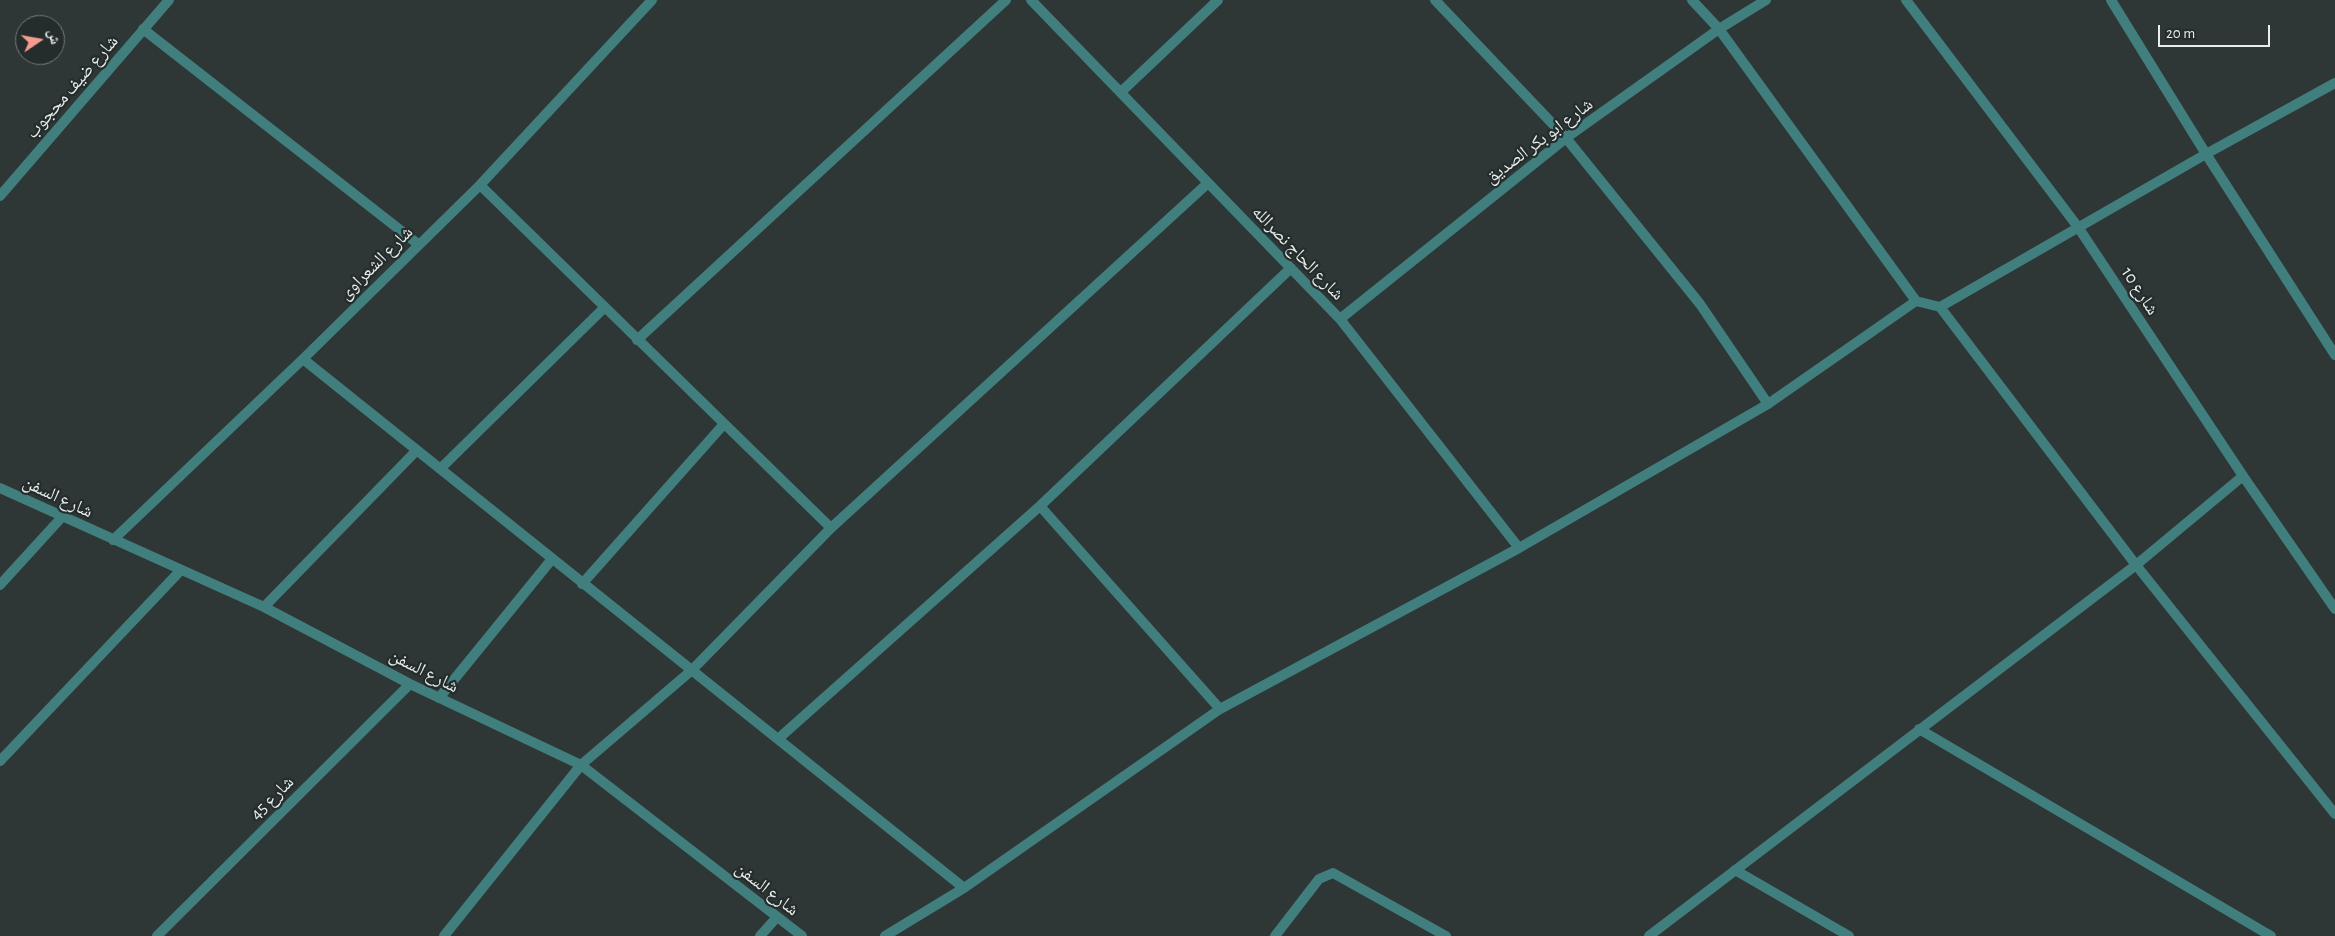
<!DOCTYPE html>
<html>
<head>
<meta charset="utf-8">
<style>
	body { margin:0 }
	#map { position:relative; width:2335px; height:936px; overflow:hidden; background:#2e3636; font-family:"Alegreya Sans","Noto Naskh Arabic",sans-serif }
	canvas { display:block }
	.north { position:absolute; left:15px; top:15px; width:50px; height:50px; box-sizing:border-box; background:#242c2c; border:1px solid #727979; border-radius:50%; rotate:78deg; font-size:14px; font-weight:700; line-height:20px; text-align:center; color:#e7ecec }
	.north::after { content:''; display:block; margin:auto; width:18px; height:22px; background:#f59c91; clip-path:polygon(50% 0,100% 100%,50% 72%,0 100%) }
	.scale { position:absolute; left:2158px; top:25px; width:112px; height:22px; box-sizing:border-box; border:2px solid #e7ecec; border-top:0; padding-left:6px; font-size:15px; line-height:18px; white-space:nowrap; color:#e7ecec; -webkit-text-stroke:4px #242c2c; paint-order:stroke }
</style>
</head>
<body>
<div id="map">
<canvas width="2335" height="936"></canvas>
<div class="north">ش</div>
<div class="scale">20 m</div>
</div>
<script>
const ctx = document.querySelector('canvas').getContext('2d');
ctx.lineJoin = 'round';
function poly(rows) {
  const path = new Path2D();
  for (const r of rows) {
    path.moveTo(r[0], r[1]);
    for (let i = 2; i < r.length; i += 2) path.lineTo(r[i], r[i + 1]);
  }
  return path;
}
function trace(path, color, width, dash) {
  ctx.strokeStyle = color;
  ctx.lineWidth = width;
  ctx.lineCap = dash ? 'butt' : 'round';
  ctx.setLineDash(dash || []);
  ctx.stroke(path);
}
function label(font, color, halo, rows, align = 'center') {
  ctx.font = font + ' "Alegreya Sans","Noto Naskh Arabic",sans-serif';
  ctx.lineWidth = 4.5;
  ctx.setLineDash([]);
  ctx.textBaseline = 'middle';
  ctx.strokeStyle = halo;
  ctx.fillStyle = color;
  for (const [text, x, y, turn = 0] of rows) {
    ctx.save();
    ctx.translate(x, y);
    ctx.rotate((+turn || 0) * Math.PI / 180);
    ctx.textAlign = isNaN(turn) ? turn : align;
    if (halo) ctx.strokeText(text, 0, 0);
    ctx.fillText(text, 0, 0);
    ctx.restore();
  }
}
const street = poly([
	[1031,0,1340,319,1519,548],
	[1435,0,1566,138,1700,304,1768,404],
	[1692,0,1719,29,1916,301],
	[1906,0,2078,227,2243,476,2335,609],
	[2111,0,2206,154,2335,355],
	[143,29,418,244],
	[1121,92,1218,0],
	[480,185,831,528],
	[0,196,169,0],
	[1940,307,2136,565,2335,814],
	[1340,319,1566,138,1719,29,1766,0],
	[637,340,1006,0],
	[303,359,964,888],
	[440,469,604,308],
	[0,488,264,607,410,684,581,765,802,936],
	[1040,506,1220,709],
	[113,540,303,359,480,185,652,0],
	[582,584,724,424],
	[0,585,62,517],
	[264,607,417,450],
	[439,698,552,559],
	[1919,729,2271,936],
	[778,739,1040,506,1291,268],
	[0,761,181,570],
	[1735,870,1849,936],
	[157,936,410,684],
	[444,936,581,765,692,670,831,528,1208,183],
	[760,936,777,917],
	[885,936,964,888,1220,709,1519,548,1768,404,1916,301,1940,307,2206,154,2335,83],
	[1275,936,1319,879,1333,873,1446,936],
	[1649,936,2136,565,2243,476]
]);
const streetNames = [
	["شارع ضيف محجوب",72,87,-49],
	["شارع ابو بكر الصديق",1539,141,-37],
	["شارع الحاج نصرالله",1298,253,46],
	["شارع الشعراوى",376,263,-45],
	["شارع 10",2140,291,57],
	["شارع السفن",58,497,25],
	["شارع السفن",424,671,27],
	["شارع 45",272,798,-45],
	["شارع السفن",767,889,38]
];
trace(street, '#417e7e', 10);
label('18px', '#e7ecec', '#242c2c', streetNames);
</script>
</body>
</html>
